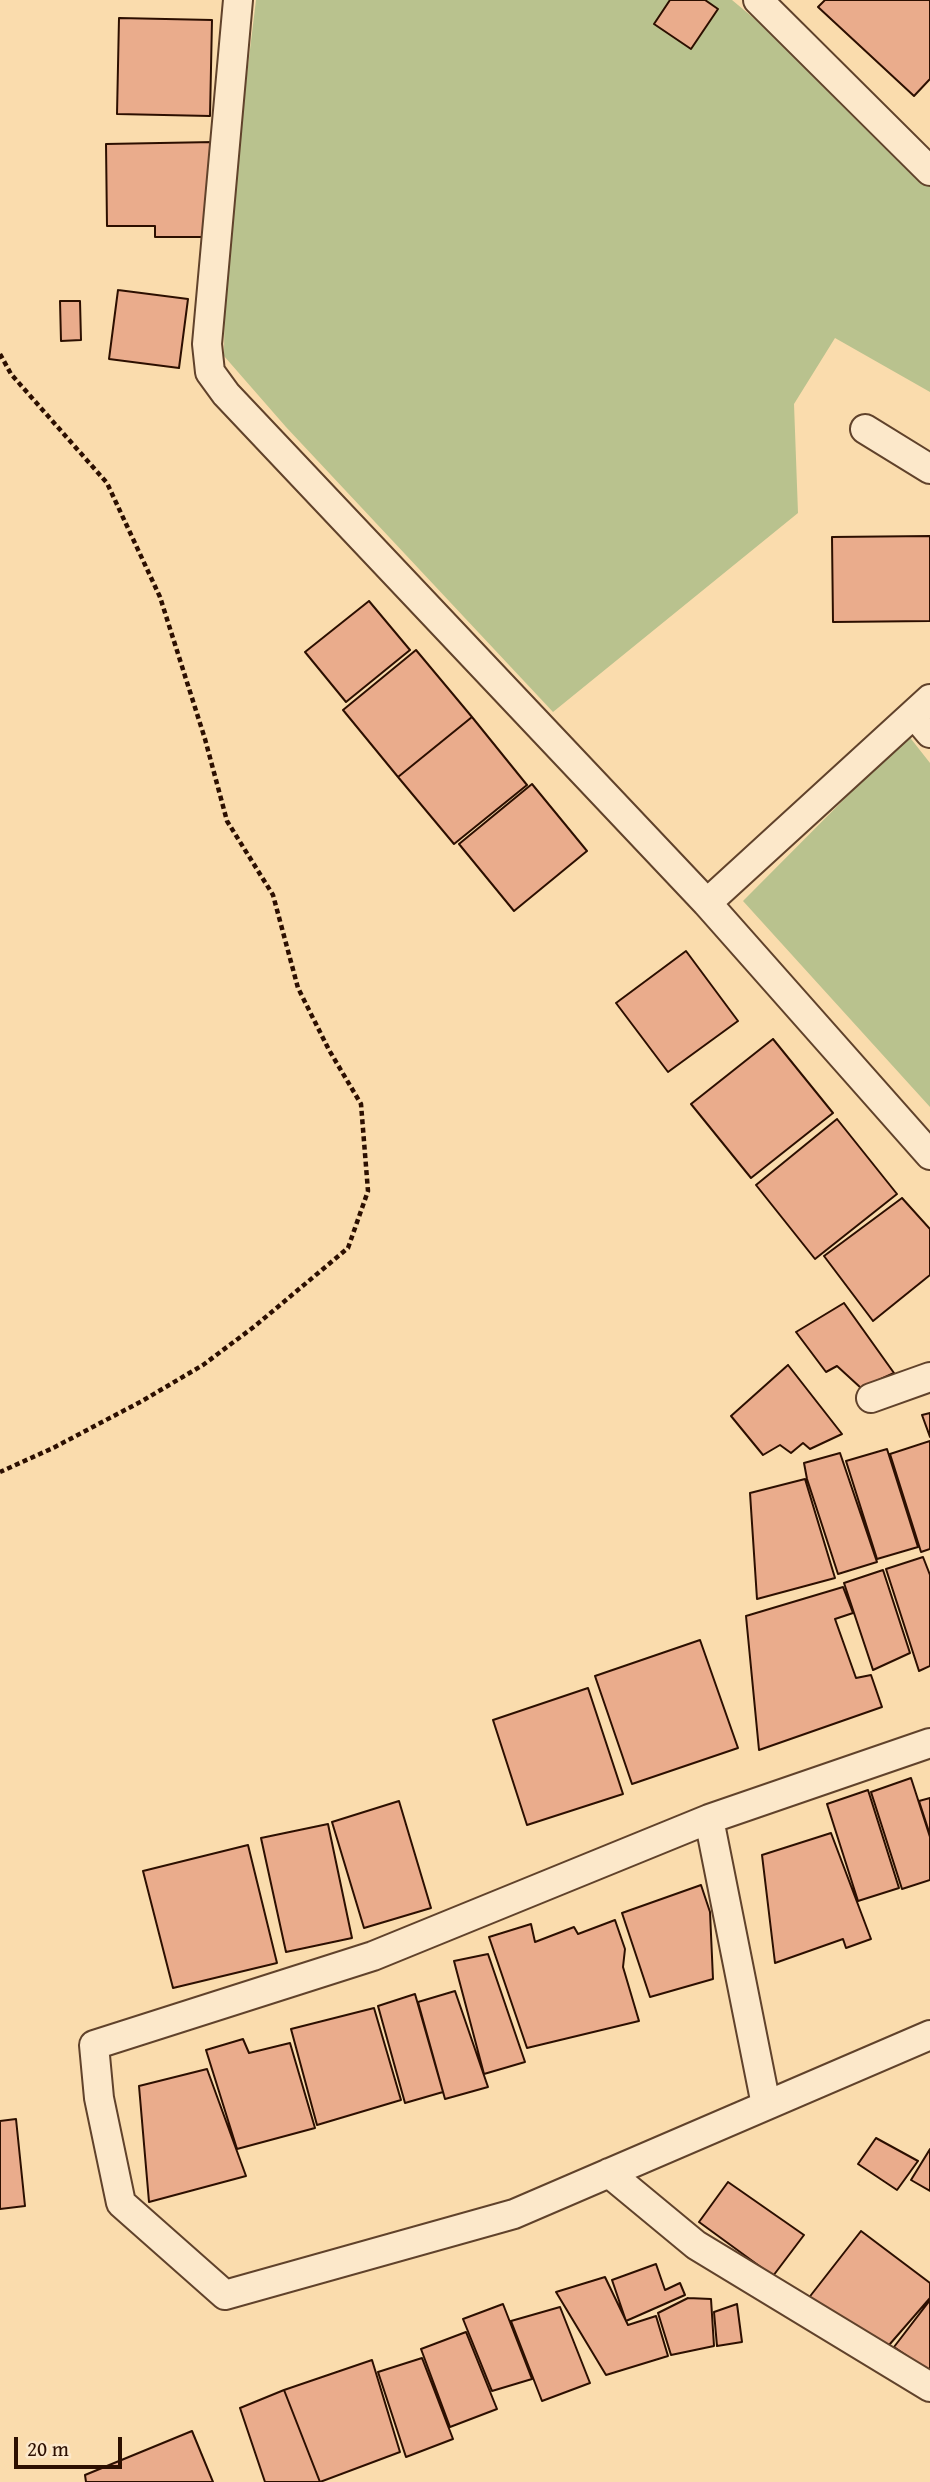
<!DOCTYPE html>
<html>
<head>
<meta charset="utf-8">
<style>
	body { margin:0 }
	#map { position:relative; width:930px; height:2482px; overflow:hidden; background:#fadcad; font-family:"Gentium Book Plus",serif }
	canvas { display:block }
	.scale { position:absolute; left:14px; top:2437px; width:108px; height:32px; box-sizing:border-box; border:4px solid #2c0f00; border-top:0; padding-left:9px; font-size:21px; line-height:24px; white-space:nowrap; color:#2c0f00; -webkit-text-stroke:5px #fce8ca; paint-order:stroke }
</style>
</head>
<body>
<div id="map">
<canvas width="930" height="2482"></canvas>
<div class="scale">20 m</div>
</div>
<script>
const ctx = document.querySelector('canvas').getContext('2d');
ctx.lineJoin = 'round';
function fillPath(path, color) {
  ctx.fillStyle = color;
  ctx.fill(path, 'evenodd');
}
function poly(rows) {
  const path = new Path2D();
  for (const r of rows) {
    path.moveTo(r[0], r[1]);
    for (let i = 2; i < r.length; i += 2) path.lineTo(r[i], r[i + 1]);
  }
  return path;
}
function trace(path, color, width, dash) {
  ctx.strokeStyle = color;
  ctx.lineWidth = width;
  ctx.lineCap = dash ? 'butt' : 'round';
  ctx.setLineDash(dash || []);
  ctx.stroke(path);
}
const green = poly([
	[256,0,732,0,786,45,930,174,930,392,835,338,794,404,798,513,553,712,286,427,224,356,225,255],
	[908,735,930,763,930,1107,743,901]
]);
const building = poly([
	[670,0,705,0,718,9,691,49,654,24,670,0],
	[825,0,930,0,930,79,914,96,818,7,825,0],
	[119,18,212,20,210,116,117,114,119,18],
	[214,142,215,237,155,237,155,226,107,226,106,144,214,142],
	[118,290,188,299,179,368,109,359,118,290],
	[60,301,80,301,81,340,61,341,60,301],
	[930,536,930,621,833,622,832,537,930,536],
	[369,601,410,650,346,702,305,652,369,601],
	[416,650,472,717,398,777,343,710,416,650],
	[472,717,527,785,454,844,398,777,472,717],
	[532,784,587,851,514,911,459,844,532,784],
	[686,951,738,1021,668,1072,616,1003,686,951],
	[773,1039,833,1113,751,1178,691,1104,773,1039],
	[837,1119,897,1194,815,1259,756,1185,837,1119],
	[902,1198,930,1229,930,1275,873,1321,824,1256,902,1198],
	[844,1303,894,1373,861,1388,837,1366,826,1372,796,1332,844,1303],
	[788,1365,842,1434,810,1449,803,1443,791,1453,780,1445,763,1455,731,1416,788,1365],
	[930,1413,930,1437,922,1415,930,1413],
	[930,1441,930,1549,921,1552,890,1454,930,1441],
	[887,1449,918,1547,877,1559,846,1461,887,1449],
	[840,1453,877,1562,838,1574,807,1479,804,1463,840,1453],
	[805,1479,835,1578,757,1599,750,1493,805,1479],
	[923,1557,930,1575,930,1666,919,1671,886,1569,923,1557],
	[883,1570,910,1653,873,1670,844,1583,883,1570],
	[843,1587,853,1613,835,1619,856,1678,871,1675,882,1707,759,1750,746,1616,843,1587],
	[700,1640,738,1748,632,1784,595,1676,700,1640],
	[588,1688,623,1794,527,1825,493,1720,588,1688],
	[911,1778,930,1837,930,1880,902,1889,871,1792,911,1778],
	[868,1790,899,1888,858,1901,827,1804,868,1790],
	[930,1798,930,1835,919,1801,930,1798],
	[399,1801,431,1908,364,1928,332,1822,399,1801],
	[328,1824,352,1938,286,1952,261,1838,328,1824],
	[831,1833,871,1939,846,1948,843,1939,775,1963,762,1855,831,1833],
	[248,1845,277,1963,173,1988,143,1871,248,1845],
	[701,1885,710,1912,713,1979,650,1997,622,1913,701,1885],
	[615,1920,625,1949,623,1967,639,2021,527,2048,489,1937,531,1924,535,1942,574,1927,578,1934,615,1920],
	[488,1954,525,2062,484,2074,454,1961,488,1954],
	[455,1991,488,2087,445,2099,418,2002,455,1991],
	[415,1994,443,2092,405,2103,378,2006,415,1994],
	[374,2008,401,2100,317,2125,291,2029,374,2008],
	[243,2039,249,2053,290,2043,315,2128,237,2149,206,2050,243,2039],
	[207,2069,246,2176,149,2202,139,2086,207,2069],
	[16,2119,25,2206,0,2209,0,2121,16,2119],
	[876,2138,918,2161,897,2190,858,2164,876,2138],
	[930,2149,930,2191,911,2180,930,2149],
	[728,2182,804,2235,773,2276,699,2222,728,2182],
	[861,2231,930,2283,930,2298,883,2352,804,2304,861,2231],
	[656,2264,665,2290,680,2283,685,2295,626,2321,612,2280,656,2264],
	[605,2277,628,2325,656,2316,668,2356,606,2375,556,2292,605,2277],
	[688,2298,711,2299,714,2346,671,2355,658,2313,688,2298],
	[930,2300,930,2372,894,2347,930,2300],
	[503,2304,532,2379,492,2391,463,2319,503,2304],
	[737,2304,742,2342,717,2346,714,2312,737,2304],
	[560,2307,590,2383,542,2401,511,2321,560,2307],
	[466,2332,497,2409,450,2427,421,2349,466,2332],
	[422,2358,453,2439,406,2457,378,2372,422,2358],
	[372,2360,400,2452,320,2482,284,2390,372,2360],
	[284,2390,320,2482,265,2482,240,2408,284,2390],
	[192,2431,213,2482,86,2482,85,2475,192,2431]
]);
const path = poly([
	[0,354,11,374,107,483,160,597,205,739,227,821,273,895,298,988,329,1050,361,1104,368,1191,348,1248,255,1326,203,1365,142,1401,53,1448,0,1472]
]);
const street = poly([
	[238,0,207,344,210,372,226,394,707,903,930,1155],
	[758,0,930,171],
	[865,429,930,469],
	[914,714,930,733],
	[707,903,930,699],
	[871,1398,930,1377],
	[930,1743,709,1819,373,1956,94,2045,99,2098,121,2203,225,2295,514,2214,930,2035],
	[709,1819,766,2105],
	[609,2173,696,2245,930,2387]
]);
fillPath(green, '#b9c28e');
fillPath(building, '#eaac8c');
trace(building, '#2c0f00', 2);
trace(street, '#60422b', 32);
trace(path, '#2c0f00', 4.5, [5, 3.5]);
trace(street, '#fce8ca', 28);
</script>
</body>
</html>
